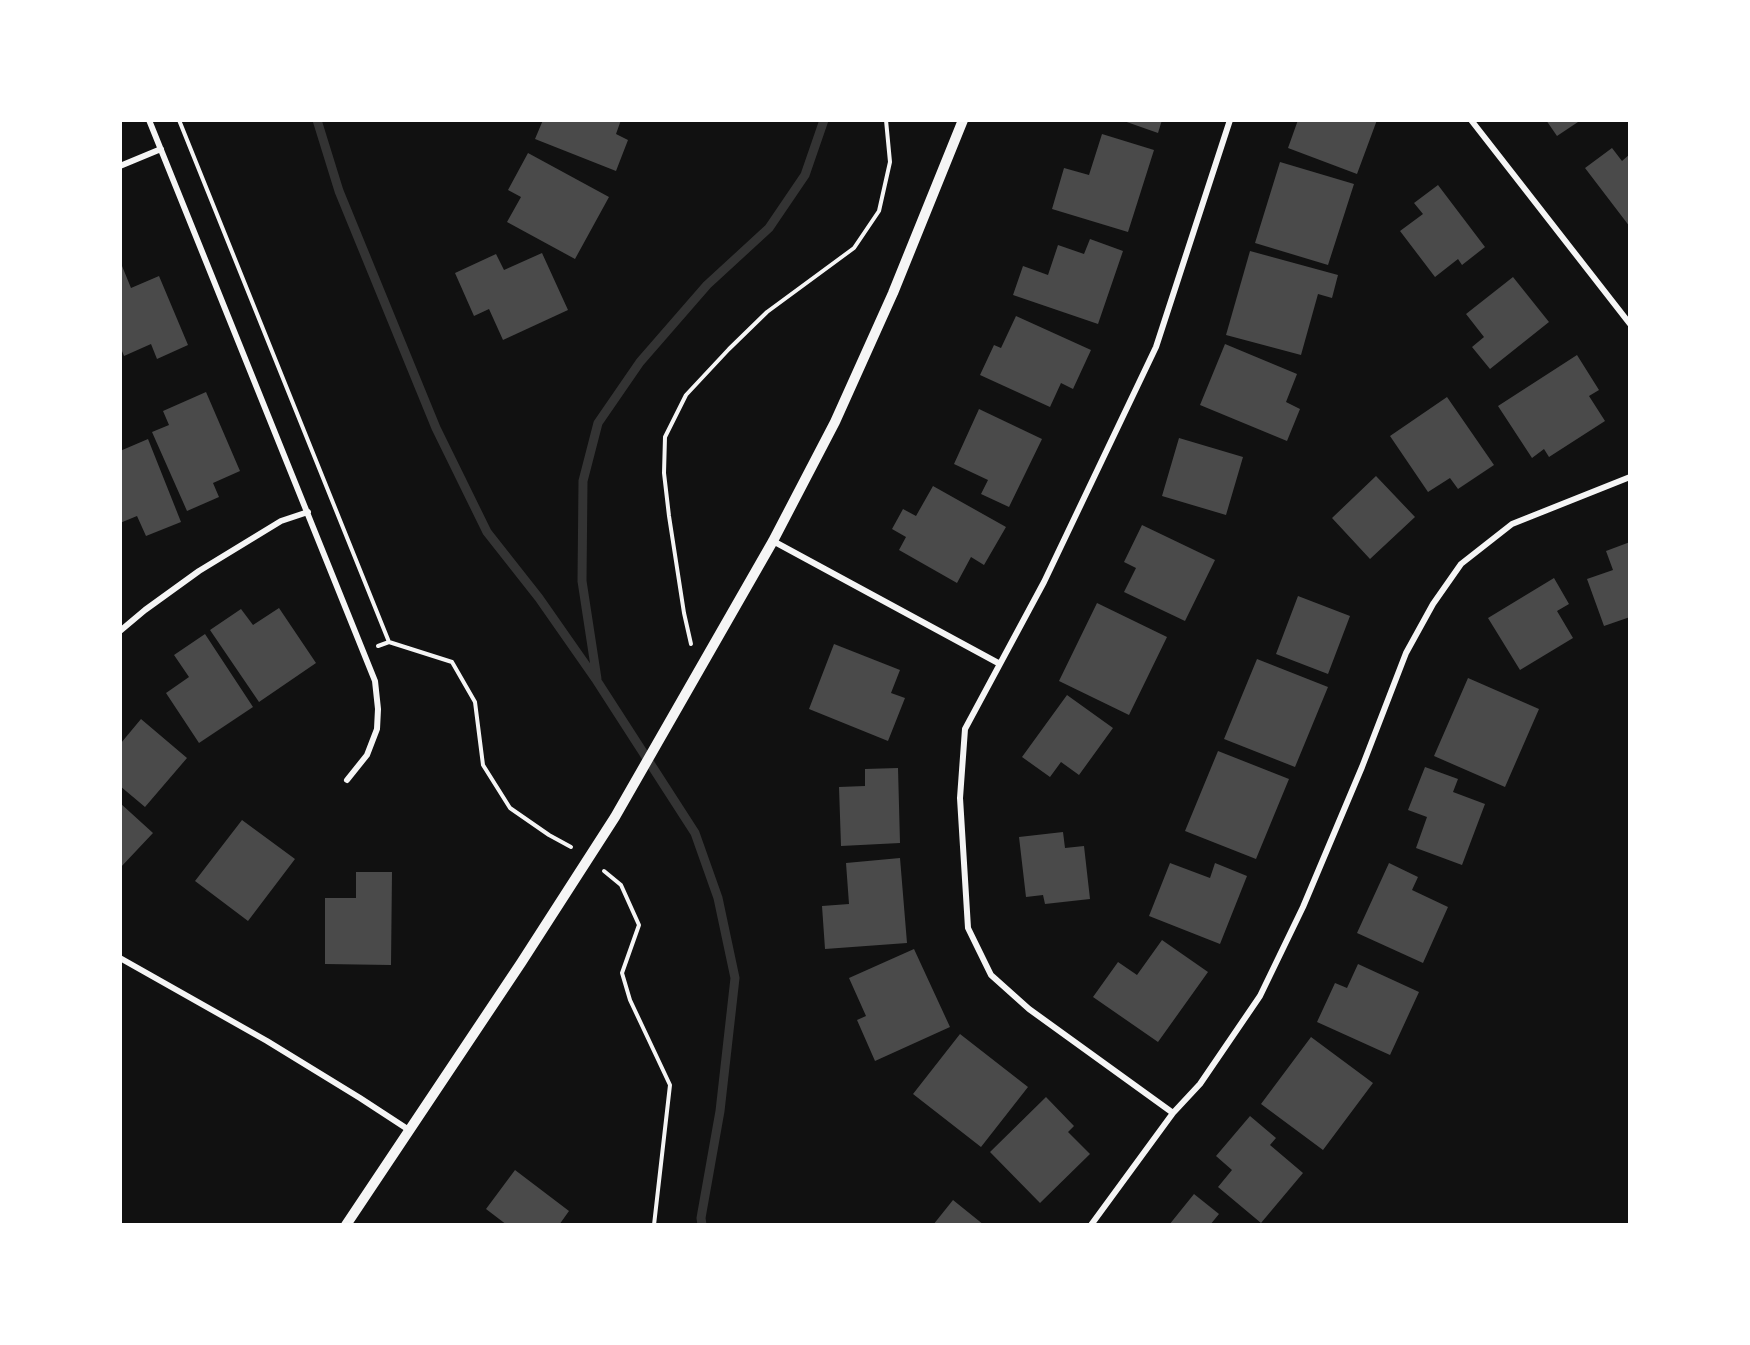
<!DOCTYPE html>
<html>
<head>
<meta charset="utf-8">
<style>
	body { margin:0 }
	#map { position:relative; width:1750px; height:1345px; overflow:hidden; background:#111; font-family:"Roboto Condensed",sans-serif }
	canvas { display:block }
	.frame { position:absolute; inset:0; border:122px solid #fff; pointer-events:none }
</style>
</head>
<body>
<div id="map">
<canvas width="1750" height="1345"></canvas>
<div class="frame"></div>
</div>
<script>
const ctx = document.querySelector('canvas').getContext('2d');
ctx.lineJoin = 'round';
function poly(rows) {
  const path = new Path2D();
  for (const r of rows) {
    path.moveTo(r[0], r[1]);
    for (let i = 2; i < r.length; i += 2) path.lineTo(r[i], r[i + 1]);
  }
  return path;
}
function trace(path, color, width, dash) {
  ctx.strokeStyle = color;
  ctx.lineWidth = width;
  ctx.lineCap = dash ? 'butt' : 'round';
  ctx.setLineDash(dash || []);
  ctx.stroke(path);
}
function fillPath(path, color) {
  ctx.fillStyle = color;
  ctx.fill(path, 'evenodd');
}
const stream = poly([
	[317,120,339,191,436,428,487,532,539,598,597,681,695,833,718,898,735,978,720,1111,701,1218,702,1225],
	[597,679,582,581,583,481,598,423,640,362,707,285,769,228,805,175,824,120]
]);
const building = poly([
	[543,120,621,120,616,134,628,140,616,171,535,139],
	[1121,120,1162,120,1158,133],
	[1298,120,1377,120,1357,174,1288,148],
	[1546,120,1581,120,1557,136],
	[1102,134,1154,150,1128,232,1052,209,1064,168,1089,175],
	[1612,148,1622,161,1630,154,1630,227,1585,168],
	[528,153,609,197,575,259,507,222,521,197,508,190],
	[1280,162,1354,184,1328,265,1255,243],
	[1438,185,1485,247,1462,265,1458,259,1435,277,1400,231,1423,214,1414,203],
	[1090,239,1123,251,1098,324,1013,295,1023,266,1048,275,1058,245,1084,254],
	[1250,251,1338,275,1332,298,1318,294,1301,355,1226,335],
	[542,253,568,310,503,340,489,309,474,316,455,273,496,254,504,270],
	[120,261,131,288,159,276,188,345,157,359,151,344,124,356,120,346],
	[1513,277,1549,322,1490,369,1472,347,1484,337,1466,314],
	[1016,316,1091,350,1073,389,1061,383,1050,407,980,375,994,345,1001,348],
	[1225,344,1297,374,1286,402,1300,409,1287,441,1200,405],
	[1577,355,1599,390,1589,396,1605,421,1549,457,1544,449,1532,458,1498,406],
	[206,392,240,471,213,483,219,497,187,511,152,432,169,425,163,411],
	[1447,397,1494,465,1458,489,1450,478,1428,492,1390,436],
	[979,409,1042,439,1009,507,981,494,988,480,954,464],
	[1179,438,1243,457,1226,515,1162,496],
	[148,439,181,522,146,536,137,516,120,523,120,451],
	[1376,476,1415,517,1370,559,1332,518],
	[933,486,1006,527,984,565,971,557,957,583,899,550,906,537,892,529,903,509,916,516],
	[1142,525,1215,560,1185,621,1124,592,1136,568,1124,562],
	[1630,542,1630,617,1604,626,1587,579,1613,570,1606,551],
	[1554,578,1569,604,1557,611,1573,638,1520,670,1488,618],
	[1298,596,1350,616,1328,674,1276,654],
	[1097,603,1167,637,1129,715,1059,681],
	[279,608,316,663,259,702,210,630,241,609,253,625],
	[205,634,253,707,199,743,166,693,189,677,174,655],
	[834,644,900,670,891,693,905,698,888,741,809,709],
	[1257,659,1328,687,1295,767,1224,739],
	[1468,678,1539,709,1505,787,1434,756],
	[1067,695,1113,728,1079,775,1061,762,1050,777,1022,757],
	[141,719,187,758,145,807,120,786,120,742,121,743],
	[1218,751,1289,779,1256,859,1185,831],
	[1425,767,1458,779,1453,792,1485,804,1462,865,1416,848,1427,817,1408,810],
	[898,768,900,843,841,846,839,787,865,786,865,769],
	[120,803,153,833,120,868],
	[242,820,295,859,248,921,195,881],
	[1063,832,1065,848,1084,846,1090,899,1045,904,1043,895,1026,897,1019,837],
	[900,858,907,943,825,949,822,906,849,904,846,863],
	[1170,863,1210,878,1215,863,1247,876,1220,944,1149,916],
	[1389,863,1418,877,1412,890,1448,907,1423,963,1357,933],
	[356,872,392,872,391,965,325,964,325,898,356,898],
	[1162,940,1208,972,1158,1042,1093,997,1118,962,1137,975],
	[914,949,950,1027,875,1061,857,1020,866,1016,849,978],
	[1358,964,1419,992,1390,1055,1317,1022,1335,983,1347,988],
	[960,1034,1028,1087,981,1147,913,1094],
	[1311,1037,1373,1083,1323,1150,1261,1104],
	[1046,1097,1074,1126,1068,1132,1090,1154,1040,1203,990,1152],
	[1250,1116,1276,1138,1270,1145,1303,1173,1261,1223,1218,1187,1232,1170,1216,1156],
	[515,1170,569,1211,559,1225,507,1225,486,1209],
	[1194,1194,1219,1214,1210,1225,1169,1225],
	[953,1200,984,1225,933,1225]
]);
const path = poly([
	[179,120,389,642],
	[691,644,684,613,669,516,664,473,665,437,686,395,729,349,767,312,854,248,879,211,890,162,886,120],
	[378,646,389,642,452,662,475,702,483,765,510,808,549,835,571,847],
	[604,871,621,885,639,925,622,973,630,1000,670,1085,654,1225]
]);
const minor = poly([
	[149,120,375,681,378,709,377,729,367,755,347,780],
	[1471,120,1630,324],
	[120,166,161,149],
	[773,541,1000,664],
	[120,631,145,610,199,571,281,521,308,512],
	[120,958,267,1041,360,1098,409,1130],
	[1173,1113,1029,1009,991,975,968,928,960,798,965,729,1044,582,1156,347,1230,120],
	[1091,1225,1173,1113,1200,1084,1260,996,1303,907,1362,767,1406,653,1433,604,1461,564,1512,524,1630,477]
]);
const tertiary = poly([
	[346,1225,521,963,615,817,773,541,835,422,893,293,963,120]
]);
trace(stream, '#333', 9);
fillPath(building, '#4a4a4a');
trace(path, '#f5f5f5', 4);
trace(minor, '#f5f5f5', 6);
trace(tertiary, '#f5f5f5', 10);
</script>
</body>
</html>
